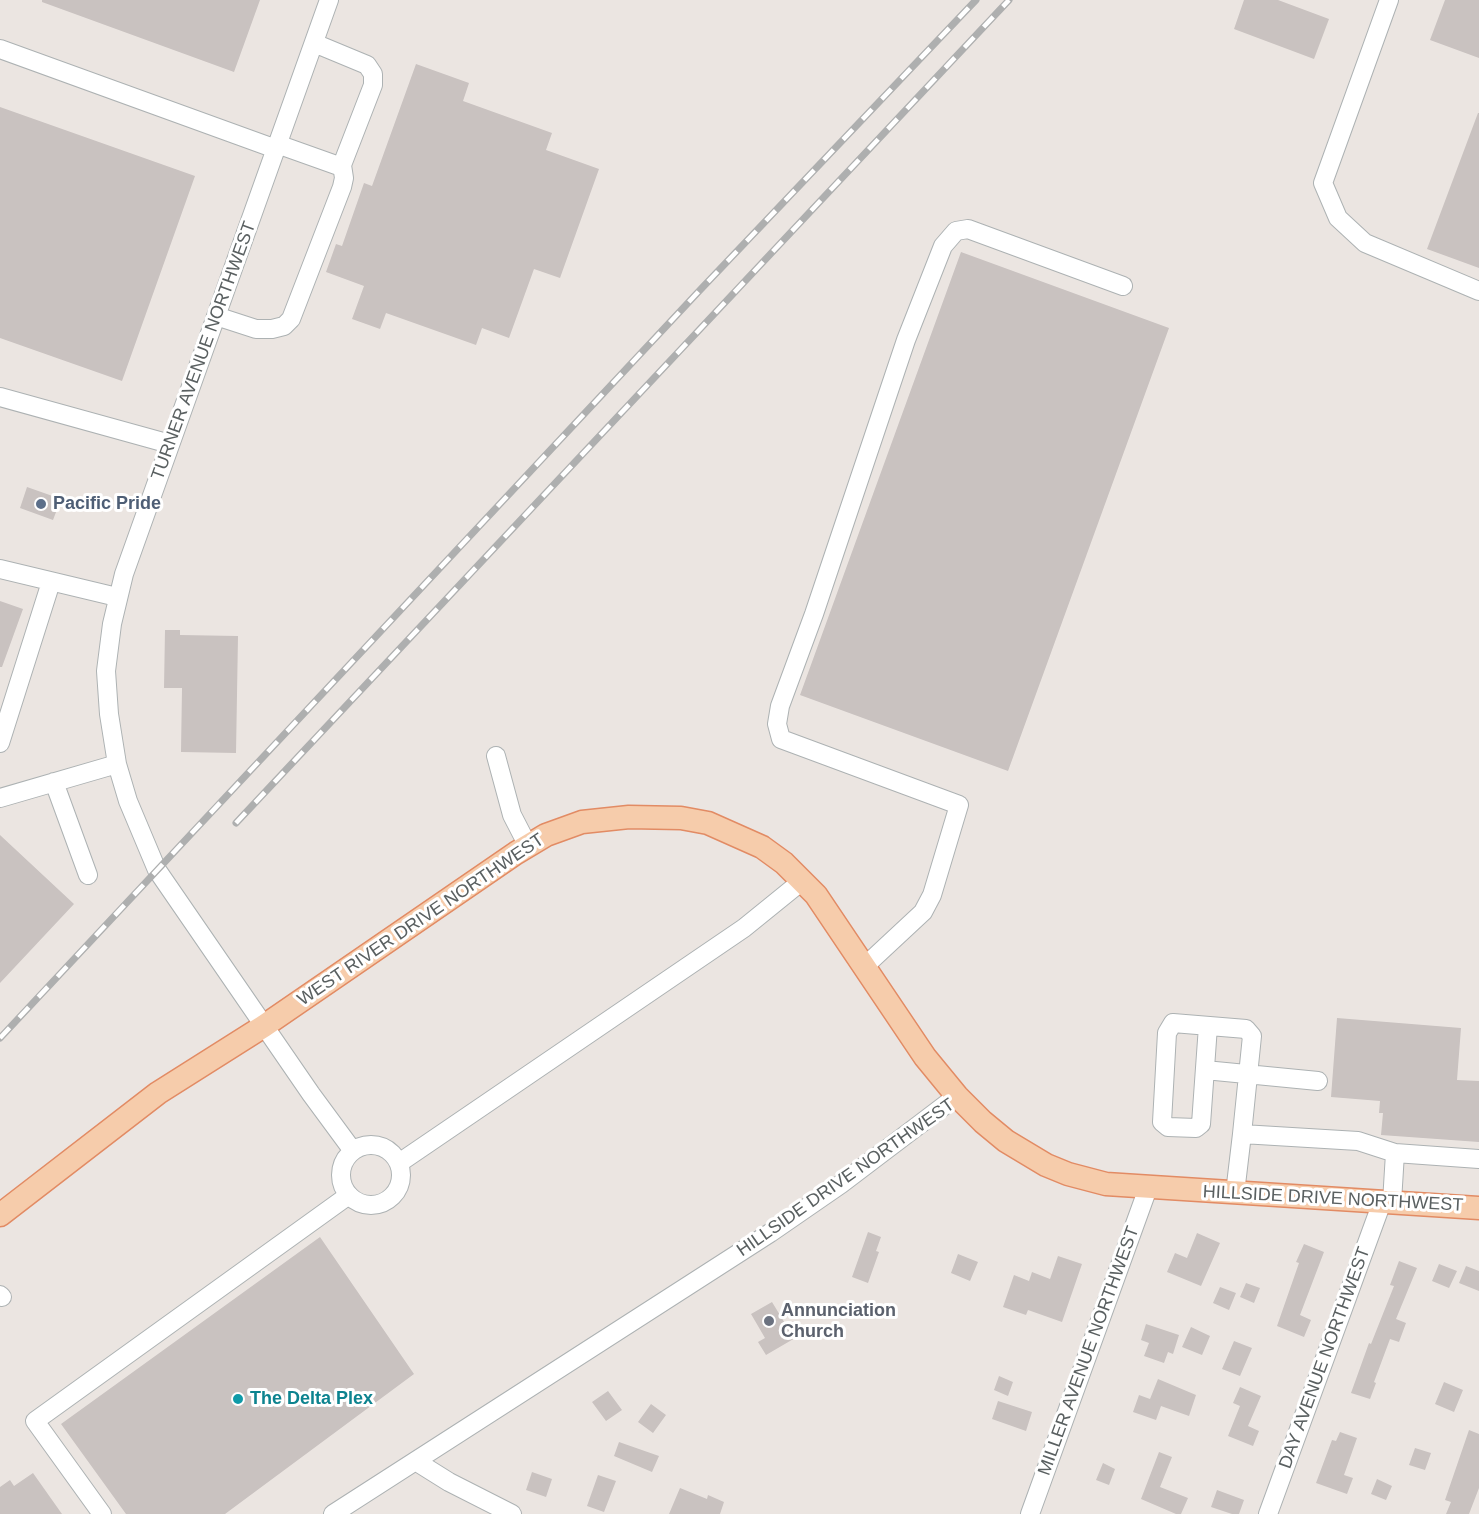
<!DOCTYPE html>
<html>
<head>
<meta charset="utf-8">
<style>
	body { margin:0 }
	canvas { display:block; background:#ebe5e1 }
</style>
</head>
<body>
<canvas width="1479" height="1514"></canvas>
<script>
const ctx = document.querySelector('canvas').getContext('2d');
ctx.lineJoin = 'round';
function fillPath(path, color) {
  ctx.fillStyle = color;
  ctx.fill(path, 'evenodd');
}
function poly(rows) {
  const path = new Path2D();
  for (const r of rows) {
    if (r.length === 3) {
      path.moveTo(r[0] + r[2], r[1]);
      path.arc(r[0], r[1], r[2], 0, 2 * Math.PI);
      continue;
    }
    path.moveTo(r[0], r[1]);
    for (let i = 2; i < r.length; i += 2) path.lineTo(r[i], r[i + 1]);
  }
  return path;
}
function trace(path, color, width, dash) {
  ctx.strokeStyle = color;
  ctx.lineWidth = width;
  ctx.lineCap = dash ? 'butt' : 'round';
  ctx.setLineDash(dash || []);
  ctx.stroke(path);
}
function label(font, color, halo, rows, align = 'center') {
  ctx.font = font + ' Arial,sans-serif';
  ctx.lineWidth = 6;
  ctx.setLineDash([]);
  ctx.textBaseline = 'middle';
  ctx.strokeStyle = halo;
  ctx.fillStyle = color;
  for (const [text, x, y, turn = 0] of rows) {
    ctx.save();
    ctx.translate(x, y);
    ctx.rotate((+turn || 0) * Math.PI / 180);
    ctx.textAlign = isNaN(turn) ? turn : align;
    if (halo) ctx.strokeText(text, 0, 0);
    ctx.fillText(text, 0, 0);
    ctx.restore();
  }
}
const building = poly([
	[42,0,260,0,234,72,42,2],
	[1244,0,1278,0,1329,19,1314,59,1234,29],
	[1445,0,1479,0,1479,58,1430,40],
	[416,64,469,83,463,101,552,133,546,150,599,169,560,278,534,269,509,338,482,328,476,345,386,313,380,329,352,319,364,286,326,272,336,244,342,246,364,183,372,186],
	[0,107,195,176,122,381,0,338],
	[1478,113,1479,113,1479,268,1427,249],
	[961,252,1169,328,1008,771,800,695],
	[27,487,61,499,53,520,20,508],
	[0,601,23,609,2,667,0,667],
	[165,630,180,630,180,635,238,636,236,753,181,752,182,688,164,688],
	[0,835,74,904,0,983],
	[1337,1018,1461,1028,1457,1080,1479,1081,1479,1142,1381,1135,1383,1113,1379,1113,1380,1101,1331,1097],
	[868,1232,881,1237,876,1251,879,1252,868,1283,852,1277],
	[1197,1233,1220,1243,1201,1286,1167,1272,1175,1253,1187,1258],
	[320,1237,414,1374,225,1514,126,1514,61,1424],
	[1304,1244,1324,1252,1300,1315,1311,1320,1304,1337,1277,1326,1299,1263,1296,1262],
	[958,1254,978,1262,970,1281,951,1273],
	[1058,1256,1082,1264,1062,1322,1028,1310,1026,1315,1003,1307,1014,1275,1029,1281,1032,1272,1050,1279],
	[1399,1261,1417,1268,1396,1319,1406,1323,1399,1342,1390,1339,1374,1382,1376,1383,1370,1399,1351,1393,1369,1343,1371,1344,1394,1286,1390,1285],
	[1439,1264,1457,1271,1449,1288,1432,1281],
	[1466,1266,1479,1271,1479,1291,1459,1283],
	[1246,1283,1260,1288,1254,1303,1240,1297],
	[1220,1287,1236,1293,1229,1310,1213,1303],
	[772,1302,786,1325,794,1321,802,1334,766,1355,758,1342,765,1338,751,1314],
	[1146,1324,1179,1335,1173,1354,1168,1352,1164,1363,1144,1356,1149,1343,1141,1340],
	[1191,1327,1210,1336,1202,1355,1182,1347],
	[1234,1341,1252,1348,1240,1376,1222,1369],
	[999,1376,1013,1382,1008,1396,994,1390],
	[1158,1379,1196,1395,1189,1416,1161,1406,1156,1420,1133,1412,1139,1395,1150,1399],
	[1444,1382,1463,1390,1454,1412,1435,1404],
	[1240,1387,1261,1396,1248,1426,1259,1431,1253,1446,1228,1436,1240,1406,1233,1403],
	[608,1391,622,1410,606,1421,592,1402],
	[998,1401,1032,1412,1026,1431,992,1419],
	[651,1404,666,1415,653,1433,638,1422],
	[1469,1430,1479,1434,1479,1488,1469,1514,1446,1514,1451,1502,1445,1500],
	[1340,1432,1357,1438,1344,1475,1353,1478,1347,1494,1316,1483,1332,1440,1336,1441],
	[619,1442,659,1456,652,1472,614,1456],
	[1415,1448,1431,1453,1425,1470,1409,1465],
	[1159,1452,1172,1457,1160,1487,1188,1498,1181,1514,1176,1514,1141,1499],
	[1103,1463,1115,1469,1109,1485,1096,1480],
	[532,1472,552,1479,546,1497,526,1490],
	[33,1473,62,1514,0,1514,0,1487,10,1480,14,1486],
	[598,1475,616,1481,604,1512,587,1506],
	[1377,1479,1392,1486,1386,1500,1371,1494],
	[680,1488,707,1499,708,1495,724,1502,720,1514,669,1514],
	[1217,1490,1244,1500,1239,1514,1232,1514,1211,1507]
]);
const minor = poly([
	[329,0,124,574,112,624,106,671,109,714,117,764,128,801,157,870,311,1094,353,1151],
	[1389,0,1323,183,1338,218,1365,243,1479,291],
	[0,49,276,149],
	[277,144,336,165,342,165,373,85,373,74,367,65,314,43],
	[216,316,256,329,272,329,284,326,291,319,342,187,344,178,342,165],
	[0,397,170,444],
	[0,569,117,597],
	[0,743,51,582],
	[496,756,512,815,528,846],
	[54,782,88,875],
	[0,798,117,764],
	[865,966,923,912,932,895,959,805,781,739,777,724,780,706,814,614,906,340,943,246,956,231,968,229,1123,286],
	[1208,1026,1201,1124,1196,1128,1168,1127,1162,1122,1167,1033,1173,1023,1246,1029,1252,1036,1242,1134],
	[1205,1070,1318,1081],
	[371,1175,30],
	[399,1163,744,928,802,881],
	[1235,1193,1242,1134,1358,1141,1395,1153],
	[1392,1202,1395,1153,1479,1159],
	[0,1295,2,1297],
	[417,1462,449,1482,512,1514],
	[102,1514,35,1421,349,1195],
	[333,1514,770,1233,841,1184,957,1096],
	[1030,1514,1148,1188],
	[1268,1514,1382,1202]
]);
const major = poly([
	[0,1215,158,1093,264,1026,516,853,546,835,582,822,629,817,681,818,708,823,762,847,784,863,816,895,925,1057,957,1096,983,1122,1006,1141,1046,1165,1068,1174,1106,1184,1479,1208]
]);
const rail = poly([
	[236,823,1009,0],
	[0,1038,701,289,976,0]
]);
const markers = [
	[41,504,6,"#5c6f8a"],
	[769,1321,6,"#6b7280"],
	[238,1399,6,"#0f9aa8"]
];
const streetNames = [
	["TURNER AVENUE NORTHWEST",204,351,-70],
	["WEST RIVER DRIVE NORTHWEST",421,920,-34],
	["HILLSIDE DRIVE NORTHWEST",846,1178,-35],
	["HILLSIDE DRIVE NORTHWEST",1333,1199,3],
	["MILLER AVENUE NORTHWEST",1089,1351,-70],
	["DAY AVENUE NORTHWEST",1325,1358,-70]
];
const serviceNames = [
	["Pacific Pride",53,504]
];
const worshipNames = [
	["Annunciation",781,1311],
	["Church",781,1332]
];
const cultureNames = [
	["The Delta Plex",250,1399]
];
fillPath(building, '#c9c2c0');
trace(minor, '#adb2b3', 20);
trace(major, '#e28b64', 25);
trace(minor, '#fff', 18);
trace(major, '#f6ccab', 22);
trace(rail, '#aeafaf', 7);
trace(rail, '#fff', 4.5, [14]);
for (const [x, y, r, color] of markers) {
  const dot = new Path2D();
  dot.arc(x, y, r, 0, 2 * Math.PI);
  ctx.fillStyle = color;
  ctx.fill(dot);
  trace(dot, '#fff', 2);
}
label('18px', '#5a6061', '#fff', streetNames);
label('bold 18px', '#4e5e75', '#fff', serviceNames, 'left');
label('bold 18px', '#5b616d', '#fff', worshipNames, 'left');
label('bold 18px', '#0d838f', '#fff', cultureNames, 'left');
</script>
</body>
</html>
